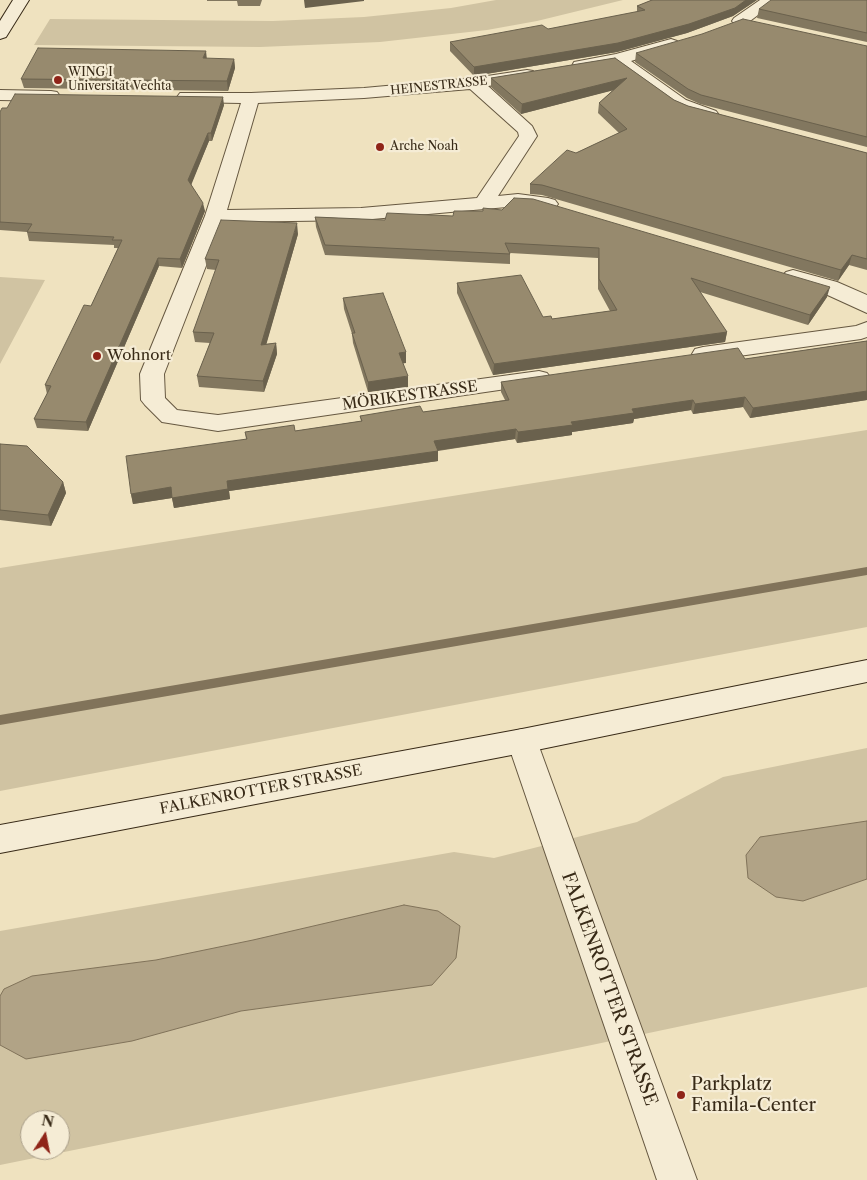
<!DOCTYPE html>
<html>
<head>
<meta charset="utf-8">
<style>
	body { margin:0 }
	#map { position:relative; width:867px; height:1180px; overflow:hidden; background:#efe2bf; font-family:"Libre Caslon Text",serif }
	canvas { display:block }
	.north { position:absolute; left:20px; top:1110px; width:50px; height:50px; box-sizing:border-box; background:#f5ecd5; border:1px solid #a99e89; border-radius:50%; rotate:11deg; font-size:14px; font-weight:700; line-height:20px; text-align:center; color:#382a17 }
	.north::after { content:''; display:block; margin:auto; width:18px; height:22px; background:#8f2418; clip-path:polygon(50% 0,100% 100%,50% 72%,0 100%) }
</style>
</head>
<body>
<div id="map">
<canvas width="867" height="1180"></canvas>
<div class="north">N</div>
</div>
<script>
const ctx = document.querySelector('canvas').getContext('2d');
ctx.lineJoin = 'round';
function fillPath(path, color) {
  ctx.fillStyle = color;
  ctx.fill(path, 'evenodd');
}
function poly(rows) {
  const path = new Path2D();
  for (const r of rows) {
    path.moveTo(r[0], r[1]);
    for (let i = 2; i < r.length; i += 2) path.lineTo(r[i], r[i + 1]);
  }
  return path;
}
function trace(path, color, width, dash) {
  ctx.strokeStyle = color;
  ctx.lineWidth = width;
  ctx.lineCap = dash ? 'butt' : 'round';
  ctx.setLineDash(dash || []);
  ctx.stroke(path);
}
function label(font, color, halo, rows, align = 'center') {
  ctx.font = font + ' "Libre Caslon Text",serif';
  ctx.lineWidth = 4.5;
  ctx.setLineDash([]);
  ctx.textBaseline = 'middle';
  ctx.strokeStyle = halo;
  ctx.fillStyle = color;
  for (const [text, x, y, turn = 0] of rows) {
    ctx.save();
    ctx.translate(x, y);
    ctx.rotate((+turn || 0) * Math.PI / 180);
    ctx.textAlign = isNaN(turn) ? turn : align;
    if (halo) ctx.strokeText(text, 0, 0);
    ctx.fillText(text, 0, 0);
    ctx.restore();
  }
}
const green = poly([
	[496,0,623,0,537,21,487,30,380,42,260,47,34,45,50,19,273,21,364,17,451,8],
	[0,277,45,280,0,364],
	[867,430,867,627,0,791,0,568],
	[867,748,867,987,587,1046,0,1165,0,931,454,852,494,858,637,822,723,777],
	[30,1120,60,1120,60,1150,30,1150]
]);
const water = poly([
	[867,821,867,879,803,901,776,897,748,878,746,855,760,837,867,821],
	[404,905,438,911,460,926,456,958,432,985,241,1011,132,1041,26,1059,0,1045,0,996,4,989,32,976,156,960,253,940,404,905]
]);
const stream = poly([
	[867,567,867,575,0,725,0,715,867,567]
]);
const street = poly([
	[760,0,778,0,746,24,734,24,732,21,734,18,760,0],
	[671,39,677,41,679,44,677,47,631,61,686,100,716,111,719,115,716,119,710,120,704,119,674,108,615,65,580,71,574,70,572,66,574,62,616,54,671,39],
	[527,70,533,71,535,75,533,79,488,86,532,126,537,136,498,196,518,194,548,198,555,200,558,204,555,208,548,210,518,206,361,220,223,222,164,374,165,398,177,410,218,415,539,371,547,373,551,378,547,383,218,431,162,422,145,405,141,400,140,374,205,216,241,103,186,102,180,101,177,97,180,93,251,93,364,88,474,78,527,70],
	[470,89,518,132,519,136,477,198,361,208,227,210,258,103,364,98,470,89],
	[0,90,51,91,57,92,60,96,57,100,51,101,0,100,0,90],
	[793,270,837,282,867,295,867,313,821,292,786,280,782,276,786,272,793,270],
	[867,322,867,337,861,339,703,361,695,359,692,354,695,349,703,347,856,326,867,322],
	[522,729,533,732,537,741,697,1180,657,1180,507,741,511,732,522,729]
]);
const secondary = poly([
	[13,0,29,0,6,37,0,39,0,21,13,0],
	[867,660,867,682,522,753,0,853,0,825,522,729,867,660]
]);
const wall = poly([
	[207,0,262,0,260,6,238,6,237,1,207,1],
	[652,0,757,0,733,16,687,33,617,52,474,76,450,51,450,42,548,29,637,12,637,6],
	[867,0,867,42,757,18,759,9],
	[867,46,867,147,700,104,687,98,635,62,636,53],
	[615,58,674,100,688,106,867,153,867,270,849,265,838,281,542,195,530,194,530,184,576,153,619,133,598,113,599,103,613,90,521,114,491,87,491,78],
	[207,59,234,59,235,68,228,91,24,88,21,79],
	[224,105,212,141,209,141,191,184,205,211,182,268,159,266,88,431,37,428,34,419,47,394,45,385,91,306,118,248,114,248,114,245,29,241,27,232,0,230,0,112],
	[453,216,827,297,808,325,700,292,727,332,725,342,493,375,457,293,457,283,543,317,552,319,610,311,598,289,598,258,510,253,510,264,325,255,316,227,315,217,385,220],
	[298,234,266,344,276,343,277,354,264,392,199,387,197,376,210,343,195,342,193,332,216,270,207,269,205,259],
	[343,298,406,352,406,363,403,363,408,387,368,392,353,343,352,334,344,309],
	[867,341,867,400,750,418,743,407,693,414,691,410,634,419,633,423,572,432,572,435,517,443,515,439,438,451,438,461,229,491,230,499,174,508,172,498,133,504,131,494,246,439,245,432,295,431,361,421,360,416,423,412,505,400,501,392,501,382,745,359],
	[0,444,63,482,66,493,51,526,0,520]
]);
const shadedWall = poly([
	[304,0,364,0,364,1,305,8],
	[746,0,757,0,733,16,687,33,617,52,474,76,474,67],
	[206,51,207,60,203,58],
	[234,59,235,68,228,91,227,81],
	[627,78,626,87,521,114,522,104],
	[223,97,224,105,212,141,211,133],
	[208,133,209,141,190,188,188,180],
	[203,203,205,211,182,268,180,259],
	[297,223,298,234,263,356,261,345],
	[852,255,849,265,838,281,841,270],
	[158,258,159,266,88,431,86,422],
	[830,287,827,297,808,325,810,315],
	[727,332,725,342,493,375,494,364],
	[276,343,277,354,264,392,263,381],
	[406,352,406,363,399,364,399,353],
	[408,376,408,387,368,392,368,382],
	[867,391,867,400,750,418,753,408],
	[745,397,743,407,693,414,695,404],
	[693,400,691,410,634,419,633,423,572,432,572,435,517,443,518,432,632,409],
	[516,429,515,439,434,451,434,441],
	[438,451,438,461,229,491,230,499,174,508,172,498,133,504,131,494,171,487,227,481],
	[63,482,66,493,51,526,48,515]
]);
const building = poly([
	[652,0,746,0,735,8,689,24,618,43,474,67,450,42,542,25,548,29,645,10,637,6,652,0],
	[771,0,867,0,867,33,759,9,771,0],
	[743,19,867,46,867,137,701,95,688,89,636,53,702,34,743,19],
	[38,48,206,51,203,58,234,59,227,81,21,79,38,48],
	[615,58,674,100,688,106,867,153,867,259,852,255,841,270,542,185,530,184,567,150,576,153,627,129,599,103,627,78,522,104,491,78,615,58],
	[15,94,223,97,211,133,208,133,188,180,203,203,180,259,158,258,86,422,34,419,51,386,45,385,70,334,84,305,91,306,122,240,112,240,114,237,27,232,32,224,0,222,0,112,2,108,7,108,15,94],
	[514,198,533,199,830,287,810,315,691,278,727,332,494,364,457,283,521,275,543,317,551,316,552,319,617,310,599,279,599,248,505,243,510,254,325,245,315,217,385,220,387,213,453,216,454,211,483,211,483,208,502,210,514,198],
	[221,220,297,223,261,345,276,343,263,381,197,376,214,333,193,332,219,260,205,259,221,220],
	[383,293,406,352,399,353,408,376,368,382,352,333,355,333,343,298,383,293],
	[867,341,867,391,753,408,745,397,695,404,693,400,632,409,634,413,571,422,573,425,518,432,516,429,434,441,438,451,227,481,228,489,172,498,171,487,131,494,126,456,247,439,245,432,294,425,295,431,362,421,360,416,420,406,423,412,509,400,501,382,738,348,745,359,867,341],
	[0,444,27,446,63,482,48,515,0,510,0,444]
]);
const markers = [
	[58,80,5,"#8f2418"],
	[380,147,5,"#8f2418"],
	[97,356,5,"#8f2418"],
	[681,1095,5,"#8f2418"]
];
const farPoinames = [
	["WING I",68,73],
	["Universität Vechta",68,87],
	["Arche Noah",390,147]
];
const farStreetnames = [
	["HEINESTRASSE",439,86,-6]
];
const poiNames = [
	["Wohnort",107,356]
];
const streetNames = [
	["MÖRIKESTRASSE",410,396,-8],
	["FALKENROTTER STRASSE",261,790,-11]
];
const nearStreetnames = [
	["FALKENROTTER STRASSE",609,989,70]
];
const nearPoinames = [
	["Parkplatz",691,1085],
	["Famila-Center",691,1106]
];
fillPath(green, '#d0c3a2');
fillPath(water, '#b1a386');
trace(water, '#81735a', 1);
fillPath(stream, '#81735a');
trace(street, '#665841', 2);
trace(secondary, '#382a17', 2);
fillPath(street, '#f5ecd5');
fillPath(secondary, '#f5ecd5');
fillPath(wall, '#82775f');
fillPath(shadedWall, '#6a614d');
fillPath(building, '#978a6e');
trace(building, '#6a614d', 1);
for (const [x, y, r, color] of markers) {
  const dot = new Path2D();
  dot.arc(x, y, r, 0, 2 * Math.PI);
  ctx.fillStyle = color;
  ctx.fill(dot);
  trace(dot, '#f5ecd5', 2);
}
label('12px', '#382a17', '#f5ecd5', farPoinames, 'left');
label('12px', '#382a17', '#f5ecd5', farStreetnames);
label('15px', '#382a17', '#f5ecd5', poiNames, 'left');
label('15px', '#382a17', '#f5ecd5', streetNames);
label('18px', '#382a17', '#f5ecd5', nearStreetnames);
label('18px', '#382a17', '#f5ecd5', nearPoinames, 'left');
</script>
</body>
</html>
